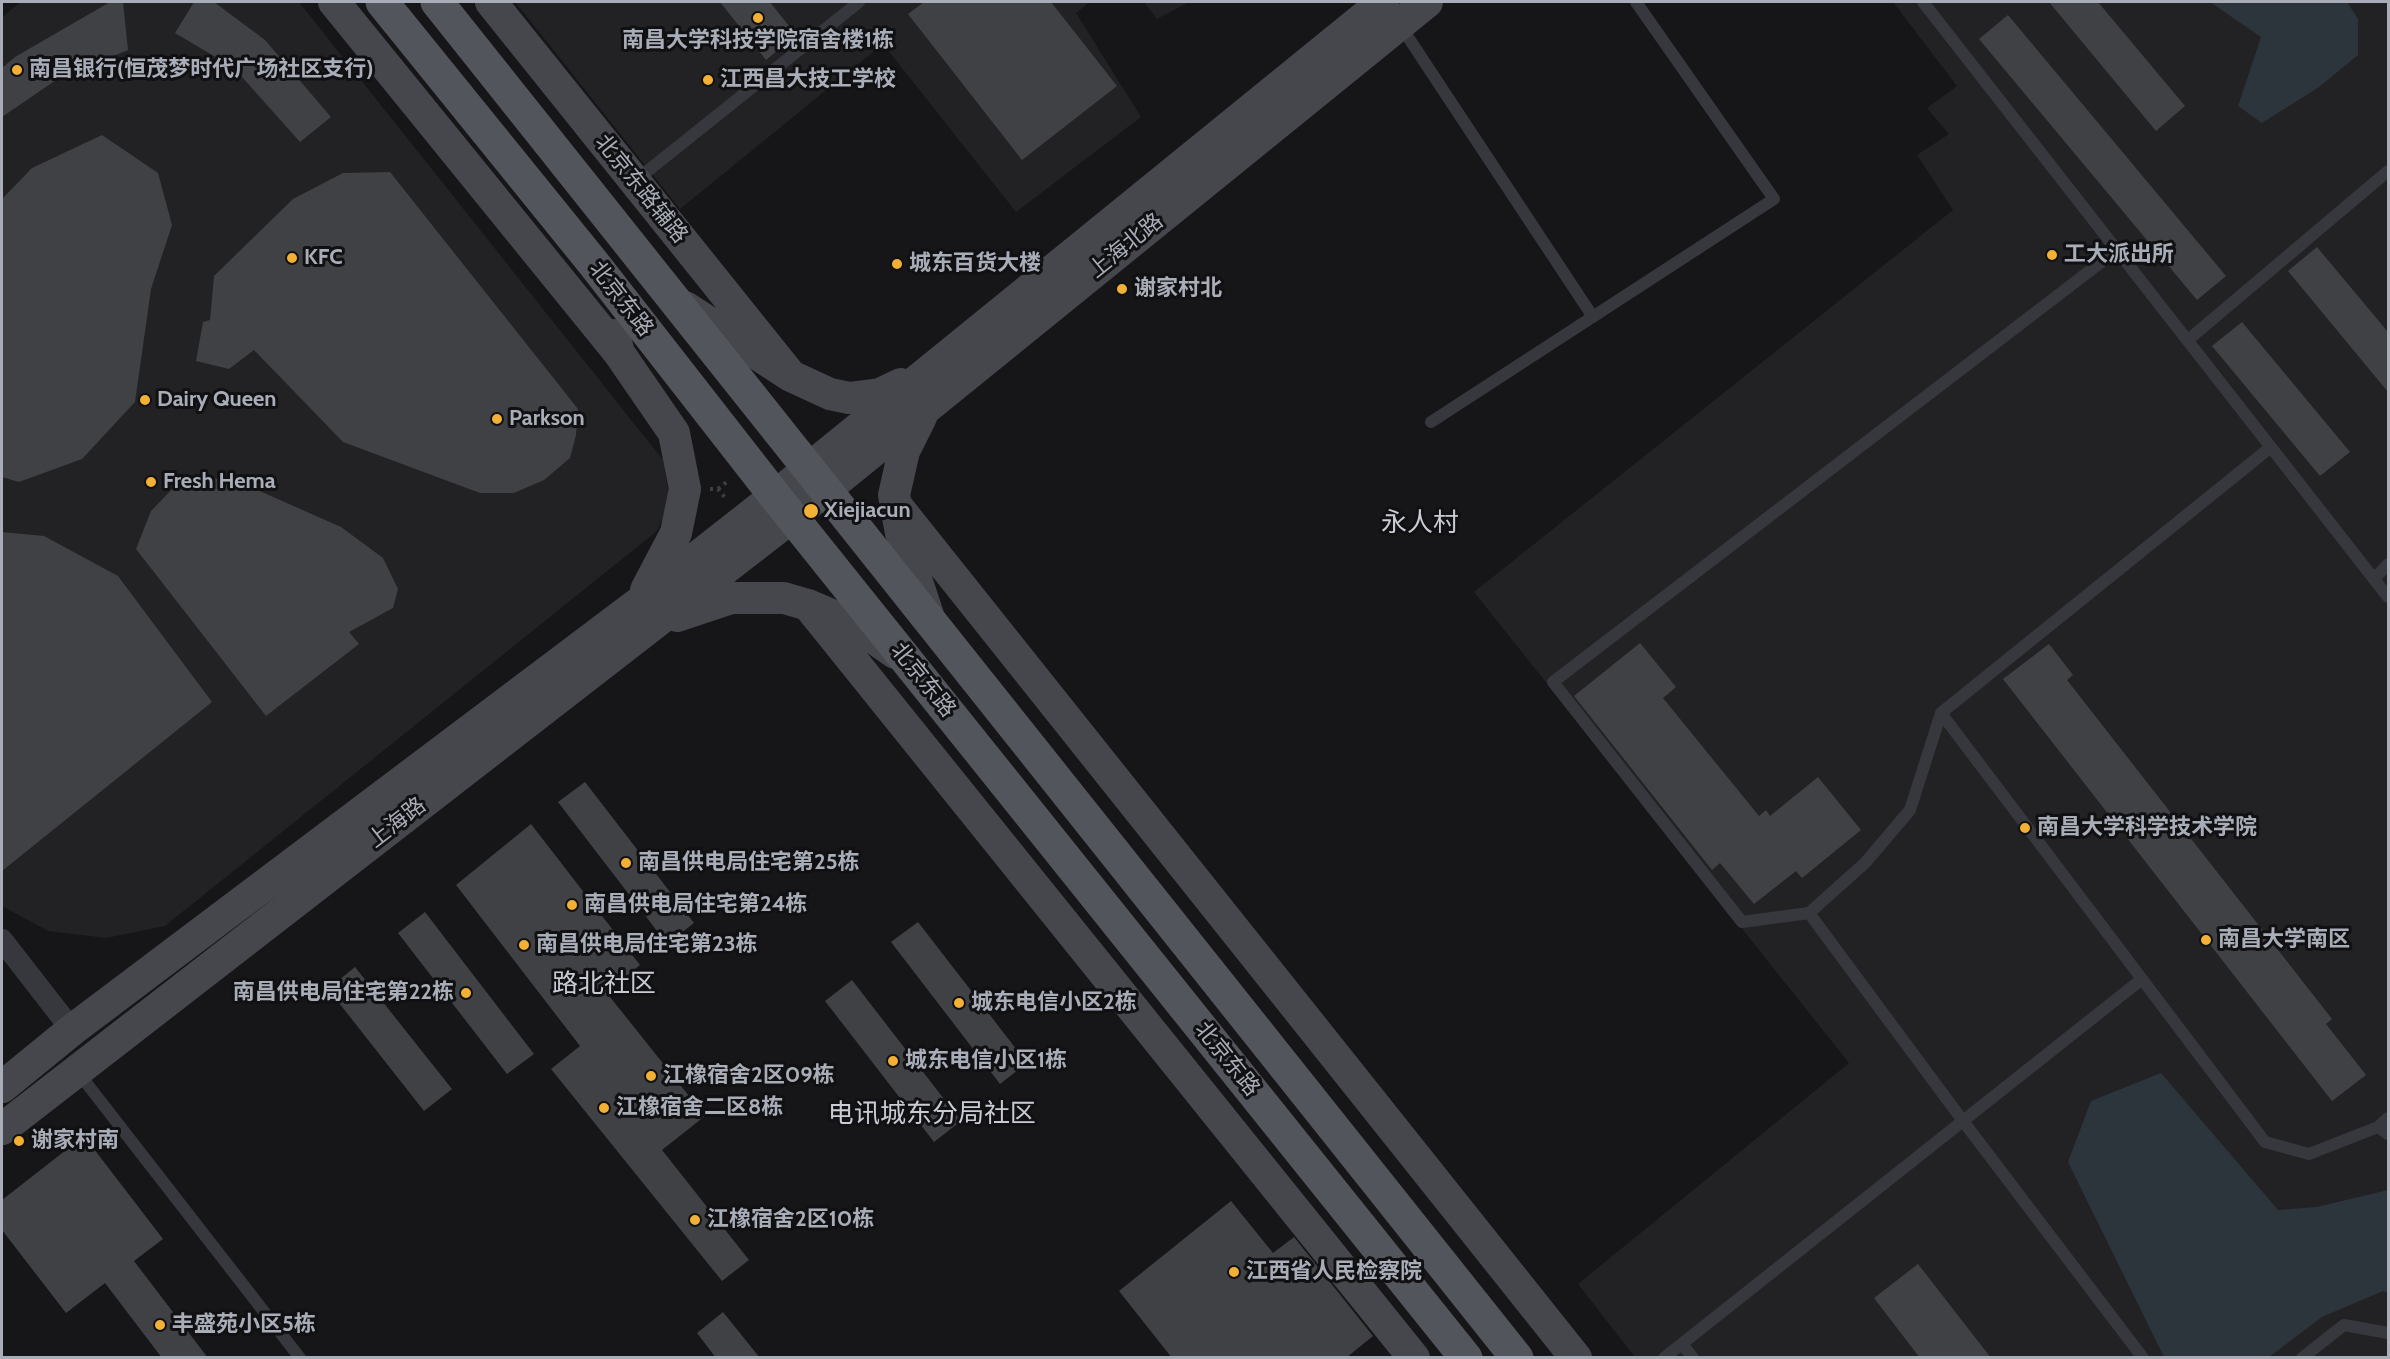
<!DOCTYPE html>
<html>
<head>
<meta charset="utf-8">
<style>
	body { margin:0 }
	#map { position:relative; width:2390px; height:1359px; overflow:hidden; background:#161618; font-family:Cabin,sans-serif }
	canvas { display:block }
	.frame { position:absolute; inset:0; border:3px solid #a8adb8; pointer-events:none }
</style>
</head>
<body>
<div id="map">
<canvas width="2390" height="1359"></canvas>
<div class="frame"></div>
</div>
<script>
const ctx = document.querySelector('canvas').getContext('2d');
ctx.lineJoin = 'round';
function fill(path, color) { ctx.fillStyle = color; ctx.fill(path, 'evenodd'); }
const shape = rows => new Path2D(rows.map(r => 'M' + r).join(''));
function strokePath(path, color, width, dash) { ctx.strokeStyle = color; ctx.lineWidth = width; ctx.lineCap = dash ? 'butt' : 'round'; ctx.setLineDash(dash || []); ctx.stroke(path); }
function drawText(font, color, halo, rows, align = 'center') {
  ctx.font = font + ' Cabin,"Noto Sans SC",sans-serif'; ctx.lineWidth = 6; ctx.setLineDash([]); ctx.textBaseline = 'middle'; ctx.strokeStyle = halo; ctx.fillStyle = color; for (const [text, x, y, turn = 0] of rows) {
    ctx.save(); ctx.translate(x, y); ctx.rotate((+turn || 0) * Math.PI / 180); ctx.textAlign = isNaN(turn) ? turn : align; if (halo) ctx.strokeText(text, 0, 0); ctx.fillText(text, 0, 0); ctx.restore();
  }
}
const built = shape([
	[21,2,299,2,663,460,670,503,657,531,165,926,106,938,48,931,2,906,2,17],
	[515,2,1090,2,1076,13,1141,117,1016,212,883,44,680,209],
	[1144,2,1189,2,1157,19],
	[1893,2,2388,2,2388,1357,1635,1357,1578,1284,1849,1063,1474,592,1953,210,1917,155,1949,134,1927,108,1957,86]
]);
const water = shape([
	[2210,2,2347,2,2358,19,2358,55,2319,87,2262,123,2238,106,2261,37],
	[2161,1073,2278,1210,2317,1207,2388,1190,2388,1293,2383,1291,2322,1317,2269,1357,2164,1357,2068,1162,2091,1101]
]);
const building = shape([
	[110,2,123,2,128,50,56,80,2,117,2,68,15,57],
	[194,2,214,2,265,40,331,117,300,142,234,68,175,33],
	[720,2,770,2,796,35,766,60],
	[924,2,1051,2,1117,86,1022,160,908,14],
	[2049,2,2098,2,2185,106,2156,131],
	[2008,15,2226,276,2197,300,1979,39],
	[102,135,158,173,172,225,151,289,135,402,82,459,19,482,2,477,2,199,32,168],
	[390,172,578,409,576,435,570,458,544,480,514,493,480,493,343,442,254,350,229,369,196,361,203,322,210,320,214,276,293,199,343,173],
	[2317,247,2388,332,2388,392,2288,271],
	[2242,322,2350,452,2320,476,2212,346],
	[228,477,341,527,383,558,398,589,393,608,349,632,359,644,266,716,136,549,151,511,177,484],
	[2,532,44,536,118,576,212,702,2,871],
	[1640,643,1676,687,1663,698,1759,816,1766,810,1770,816,1818,777,1861,830,1802,878,1796,871,1754,904,1720,863,1712,870,1574,696],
	[2049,644,2073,675,2067,680,2332,1019,2326,1024,2366,1075,2332,1101,2003,679],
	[585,782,694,923,667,944,558,802],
	[531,824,640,965,606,992,705,1116,662,1150,749,1260,722,1281,551,1069,580,1046,456,885],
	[425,912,534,1054,507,1074,398,933],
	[918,922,1027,1063,1000,1084,891,942],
	[355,967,452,1089,424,1111,328,989],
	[852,980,961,1121,934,1142,825,1001],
	[84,1136,163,1239,134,1261,208,1358,162,1358,105,1283,66,1313,2,1230,2,1200],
	[1231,1201,1273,1253,1294,1237,1373,1336,1346,1358,1172,1358,1119,1291],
	[1918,1264,1991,1358,1920,1358,1874,1298],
	[723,1312,760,1358,716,1358,697,1333]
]);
const path = shape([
	[710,489,718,489,727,500],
	[718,489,729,480]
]);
const service = shape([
	[1923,2,2388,597],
	[1400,25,1593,317],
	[635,181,859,2],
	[2188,340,2388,171],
	[1431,422,1774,199,1636,2],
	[2374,579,2388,564],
	[1941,713,1910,810,1865,863,1809,913,1963,1121,2143,1358],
	[1809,913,1742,922,1553,682,2117,250],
	[2142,979,2265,1142,2309,1154,2378,1127,2388,1118],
	[77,1071,300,1358],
	[2378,1127,2388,1134],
	[1682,1344,1693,1358],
	[1664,1358,2142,979,1941,713,2271,447],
	[2302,1358,2344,1325,2388,1333]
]);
const minor = shape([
	[2,940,72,1030]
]);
const secondary = shape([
	[334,2,619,353],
	[491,2,791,376],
	[685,307,791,376,830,394,849,398,880,394,901,384],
	[614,335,619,353,674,433,685,489,676,533,646,590],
	[921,417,904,451,894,495,901,533,928,615],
	[896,505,1576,1358],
	[808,605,1414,1358],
	[677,616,731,598,784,598,808,605,855,625,895,653],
	[2,1087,72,1030,640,602,775,496,1383,2],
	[2,1129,793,516,1427,2]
]);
const primary = shape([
	[382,2,594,264,775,496,1466,1358],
	[437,2,1517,1358]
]);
const markers = [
	[758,18,6,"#f2b134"],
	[17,70,6,"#f2b134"],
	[708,80,6,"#f2b134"],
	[2052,255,6,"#f2b134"],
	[292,258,6,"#f2b134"],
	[897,264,6,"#f2b134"],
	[1122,289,6,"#f2b134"],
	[145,400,6,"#f2b134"],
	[497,419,6,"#f2b134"],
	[151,482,6,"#f2b134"],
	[811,511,8,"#f2b134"],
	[2025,828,6,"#f2b134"],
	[626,863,6,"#f2b134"],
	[572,905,6,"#f2b134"],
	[2206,940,6,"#f2b134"],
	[524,945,6,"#f2b134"],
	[466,993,6,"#f2b134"],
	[959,1003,6,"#f2b134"],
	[893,1061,6,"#f2b134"],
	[651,1076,6,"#f2b134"],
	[604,1108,6,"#f2b134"],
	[19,1141,6,"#f2b134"],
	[695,1220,6,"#f2b134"],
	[1234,1272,6,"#f2b134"],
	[160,1325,6,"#f2b134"]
];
const poiNames = [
	["南昌大学科技学院宿舍楼1栋",758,41,"center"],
	["南昌银行(恒茂梦时代广场社区支行)",29,70],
	["江西昌大技工学校",720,80],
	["工大派出所",2064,255],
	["KFC",304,258],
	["城东百货大楼",909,264],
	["谢家村北",1134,289],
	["Dairy Queen",157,400],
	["Parkson",509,419],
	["Fresh Hema",163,482],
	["Xiejiacun",824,511],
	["南昌大学科学技术学院",2037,828],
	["南昌供电局住宅第25栋",638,863],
	["南昌供电局住宅第24栋",584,905],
	["南昌大学南区",2218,940],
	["南昌供电局住宅第23栋",536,945],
	["南昌供电局住宅第22栋",454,993,"right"],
	["城东电信小区2栋",971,1003],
	["城东电信小区1栋",905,1061],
	["江橡宿舍2区09栋",663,1076],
	["江橡宿舍二区8栋",616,1108],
	["谢家村南",31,1141],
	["江橡宿舍2区10栋",707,1220],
	["江西省人民检察院",1246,1272],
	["丰盛苑小区5栋",172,1325]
];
const streetNames = [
	["北京东路辅路",641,189,51],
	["上海北路",1126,246,-39],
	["北京东路",621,299,52],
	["北京东路",923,680,51],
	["上海路",397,823,-38],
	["北京东路",1227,1059,51]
];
const quarterNames = [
	["永人村",1420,523],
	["路北社区",604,984],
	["电讯城东分局社区",932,1114]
];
fill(built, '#222225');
fill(water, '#2c353c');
fill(building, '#404145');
strokePath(path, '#3d3f44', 4, [3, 4.5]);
strokePath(service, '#37383d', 12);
strokePath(minor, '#37383d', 22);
strokePath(secondary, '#45474d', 32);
strokePath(primary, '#53555c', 33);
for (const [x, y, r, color] of markers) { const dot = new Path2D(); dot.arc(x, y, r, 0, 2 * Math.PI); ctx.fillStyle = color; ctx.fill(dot); strokePath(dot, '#111113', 2); }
drawText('bold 22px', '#a8adb8', '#111113', poiNames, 'left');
drawText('22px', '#a8adb8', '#111113', streetNames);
drawText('26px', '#c9ccd4', '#111113', quarterNames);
</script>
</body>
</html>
